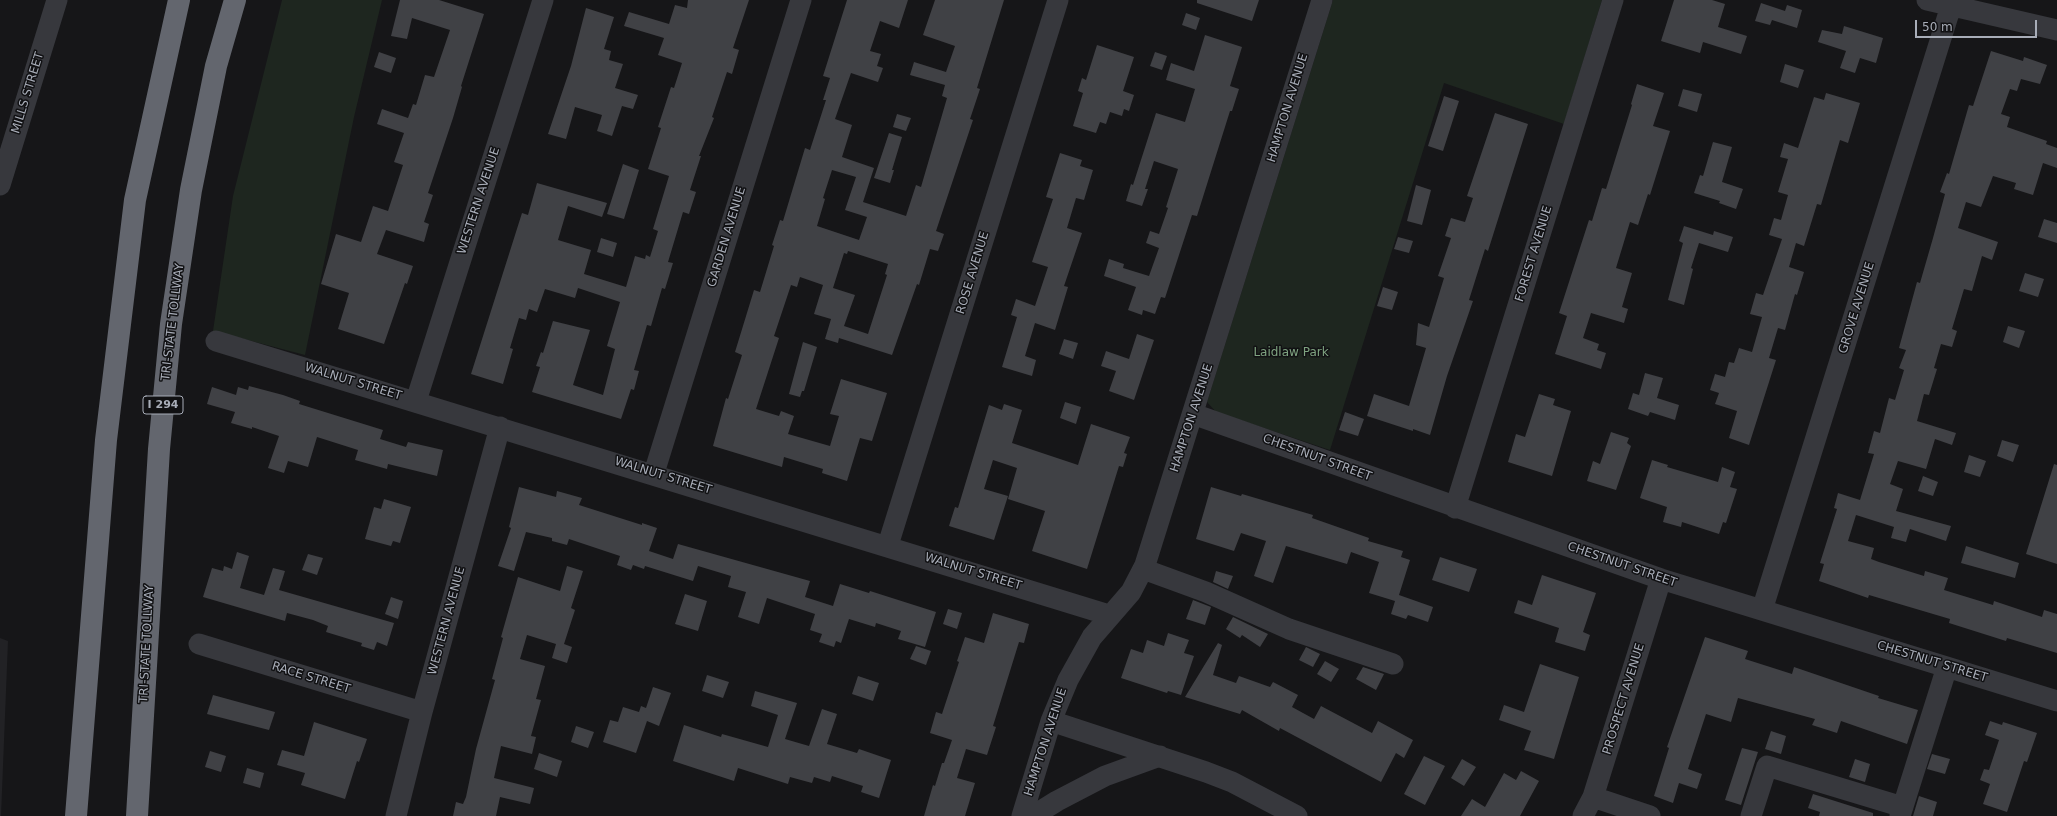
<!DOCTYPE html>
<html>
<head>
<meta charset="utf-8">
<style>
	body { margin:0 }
	#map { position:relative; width:2057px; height:816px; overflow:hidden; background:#161618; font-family:"DejaVu Sans",sans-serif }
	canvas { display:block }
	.scale { position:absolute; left:1915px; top:20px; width:122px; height:18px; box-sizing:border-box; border:2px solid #a8adb8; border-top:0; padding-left:5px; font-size:12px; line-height:14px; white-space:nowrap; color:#a8adb8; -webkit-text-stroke:3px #111113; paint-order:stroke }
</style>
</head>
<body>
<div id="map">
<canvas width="2057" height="816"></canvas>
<div class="scale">50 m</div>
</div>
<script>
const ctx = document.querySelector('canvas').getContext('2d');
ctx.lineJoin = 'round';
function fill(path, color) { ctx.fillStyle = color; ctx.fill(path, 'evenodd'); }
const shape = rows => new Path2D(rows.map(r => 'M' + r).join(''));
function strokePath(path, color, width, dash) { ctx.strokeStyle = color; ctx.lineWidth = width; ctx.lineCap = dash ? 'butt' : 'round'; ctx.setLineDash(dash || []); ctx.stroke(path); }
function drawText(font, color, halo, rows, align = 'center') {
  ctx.font = font + ' "DejaVu Sans",sans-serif'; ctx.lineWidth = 3; ctx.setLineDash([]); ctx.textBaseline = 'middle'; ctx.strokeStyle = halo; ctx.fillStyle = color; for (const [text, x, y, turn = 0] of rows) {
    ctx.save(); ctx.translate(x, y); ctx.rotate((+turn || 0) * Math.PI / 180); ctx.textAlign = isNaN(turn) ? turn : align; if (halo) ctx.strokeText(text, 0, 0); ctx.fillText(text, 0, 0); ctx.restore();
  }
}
const built = shape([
	[0,638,8,641,1,816,0,816]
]);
const green = shape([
	[282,0,382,0,354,117,305,355,213,331,233,196],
	[1333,0,1602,0,1564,124,1444,83,1330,450,1216,412,1207,402]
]);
const building = shape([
	[400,0,439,0,484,14,461,86,462,87,453,118,428,193,433,195,424,222,429,224,424,242,386,230,377,254,413,266,407,284,405,283,384,344,338,329,349,293,321,284,336,234,361,242,373,206,388,211,403,165,394,162,404,133,377,124,382,109,408,118,413,104,416,105,425,75,434,77,450,30,412,18,407,39,391,36],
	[688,0,749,0,733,48,739,50,732,74,727,72,712,117,714,118,699,156,701,156,690,190,696,192,689,214,683,212,668,262,673,263,665,289,662,288,651,326,647,325,634,370,639,371,634,390,631,389,621,419,532,392,540,367,536,366,541,352,543,353,553,321,590,330,573,385,603,395,615,349,607,346,620,302,578,288,575,298,545,289,537,312,529,309,526,320,519,318,510,348,513,349,503,384,471,374,522,213,528,215,537,183,607,203,602,217,568,206,558,240,591,250,584,274,626,287,635,256,645,259,646,255,650,257,658,231,653,229,669,176,648,169,661,128,658,127,671,87,674,88,682,63,658,55,664,38,624,26,629,12,669,24,675,5,687,8],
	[847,0,908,0,899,28,880,21,870,51,881,54,877,66,883,68,878,82,851,73,835,119,852,125,842,157,874,168,863,202,906,216,916,185,921,187,947,98,942,96,945,85,910,75,914,62,946,72,955,46,923,35,935,0,1004,0,977,88,980,89,970,119,973,120,936,231,944,234,938,251,930,249,919,285,917,284,892,355,839,338,838,343,825,339,831,319,814,314,823,285,800,277,797,287,791,285,774,336,779,338,756,409,779,416,781,411,794,416,788,434,830,446,839,416,830,414,841,379,887,393,872,441,860,438,847,481,822,473,823,469,784,457,782,467,713,446,726,398,728,399,742,355,735,352,754,290,760,292,774,246,772,245,780,220,783,221,805,148,810,150,826,100,823,100,830,78,823,76],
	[832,170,856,177,845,210,867,217,859,240,817,226,825,199,823,198],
	[848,251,888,264,885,274,887,275,868,334,844,326,855,295,833,288,844,253,847,254],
	[1197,0,1259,0,1252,21,1197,3],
	[1674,0,1712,0,1725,4,1718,27,1747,36,1741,54,1703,42,1700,53,1661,41],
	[1761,3,1785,11,1787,5,1802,10,1797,28,1772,20,1770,25,1755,21],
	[586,8,614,17,604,49,611,51,609,60,623,64,615,88,638,95,633,109,622,106,612,136,597,131,602,115,575,107,566,139,548,134,571,66],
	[1186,13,1200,18,1196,30,1182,25],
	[1844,26,1883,38,1876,63,1860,58,1855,73,1840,68,1846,51,1818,42,1822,30,1842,34],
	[1205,35,1242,47,1230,86,1239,89,1232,111,1230,111,1197,216,1192,215,1165,298,1161,297,1155,314,1143,310,1142,315,1128,310,1136,287,1104,276,1109,259,1124,264,1123,268,1149,276,1159,248,1146,243,1150,231,1159,234,1168,208,1166,207,1178,169,1154,161,1145,189,1148,189,1142,206,1126,201,1131,184,1133,185,1156,113,1185,122,1195,89,1166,80,1171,63,1194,71],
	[1097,45,1134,57,1123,91,1134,95,1129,111,1124,109,1122,116,1110,112,1106,124,1100,122,1096,133,1073,126,1083,93,1078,91,1082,78,1086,80],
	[1991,51,2023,61,2024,57,2047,65,2040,84,2021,79,2017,91,2010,89,2001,114,2010,117,2007,127,2047,141,2046,144,2057,148,2057,168,2043,163,2033,195,2014,189,2016,183,1993,176,1981,207,1966,202,1958,228,1998,242,1992,260,1982,256,1972,291,1964,289,1952,329,1957,331,1952,347,1941,344,1934,368,1937,369,1929,395,1924,394,1917,421,1956,433,1952,445,1935,439,1926,469,1898,461,1890,484,1903,489,1896,511,1951,526,1946,541,1910,529,1906,542,1891,538,1894,527,1856,515,1848,541,1874,548,1871,559,1879,562,1924,576,1925,571,1948,578,1944,590,1993,605,1994,601,2042,617,2044,610,2057,614,2057,653,2007,638,2006,641,1949,623,1950,619,1869,595,1868,598,1819,581,1824,564,1820,563,1837,509,1834,508,1838,493,1860,500,1874,454,1868,453,1874,431,1880,433,1889,398,1895,400,1904,370,1899,368,1906,350,1899,348,1917,282,1920,283,1933,238,1945,194,1940,192,1947,173,1949,174,1969,105,1973,106],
	[379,52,396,58,391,73,374,67],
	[1155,52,1167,56,1162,70,1150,66],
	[1785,64,1804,70,1798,88,1780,82],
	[1637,84,1664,93,1653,126,1670,131,1650,195,1648,194,1638,225,1630,222,1616,268,1632,273,1622,307,1628,309,1624,323,1591,313,1583,338,1599,344,1597,350,1606,353,1601,369,1555,354,1567,316,1559,313,1589,220,1592,221,1602,188,1606,189,1632,105,1631,104],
	[1683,89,1702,94,1697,112,1678,106],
	[1826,93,1860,103,1848,143,1840,140,1821,205,1817,204,1804,246,1796,243,1789,267,1804,272,1797,295,1795,294,1785,330,1778,328,1769,358,1776,360,1749,445,1729,438,1737,411,1715,404,1719,393,1710,390,1715,374,1725,377,1729,362,1734,363,1739,348,1752,352,1762,317,1750,314,1756,293,1763,295,1782,239,1769,235,1774,218,1781,220,1788,195,1778,192,1788,159,1780,157,1784,143,1798,148,1814,97,1824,100],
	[1444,96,1459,101,1443,151,1428,146],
	[1495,113,1528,124,1488,251,1485,249,1469,300,1473,301,1447,376,1430,435,1413,429,1413,431,1367,416,1374,394,1409,406,1426,348,1416,345,1418,323,1429,327,1444,278,1438,276,1451,238,1445,236,1451,218,1465,222,1473,198,1467,196],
	[897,114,911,118,906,131,893,127],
	[889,133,902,137,892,170,894,170,890,183,874,178],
	[1713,142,1732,147,1722,182,1743,189,1736,209,1719,203,1720,201,1694,193,1700,175,1703,176],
	[1060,153,1082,160,1080,166,1093,170,1084,200,1076,198,1067,228,1082,233,1064,286,1068,287,1055,330,1035,323,1025,356,1036,360,1032,376,1002,367,1017,317,1011,315,1016,299,1035,306,1048,267,1032,262,1053,199,1046,197],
	[623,164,639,170,624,219,607,214],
	[1416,185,1431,190,1422,225,1407,221],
	[2044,219,2057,223,2057,243,2038,237],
	[1684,226,1713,235,1714,231,1733,237,1728,252,1699,243,1691,268,1693,269,1684,305,1668,300,1683,243,1679,241],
	[1398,237,1413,241,1409,253,1394,249],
	[601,238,617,243,613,257,597,252],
	[2025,273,2044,279,2038,297,2019,291],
	[1383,287,1398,292,1392,310,1377,306],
	[2008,326,2025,331,2019,348,2003,342],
	[1137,334,1154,340,1134,400,1109,391,1116,371,1101,366,1106,351,1129,359],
	[1064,339,1078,343,1073,359,1059,354],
	[803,342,817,347,804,391,802,391,800,397,789,394],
	[1645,373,1663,378,1657,398,1679,405,1675,420,1650,412,1648,416,1628,409,1633,393,1639,395],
	[249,386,283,395,300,401,299,404,383,430,380,439,406,447,408,442,443,450,437,476,388,464,387,469,355,460,358,450,317,437,308,467,288,461,284,473,268,468,279,436,252,427,252,429,231,423,235,412,207,404,212,387,236,395,238,387,248,390],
	[1539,394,1555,399,1553,405,1571,411,1552,476,1508,462,1516,434,1525,437],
	[1065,402,1081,407,1076,424,1060,418],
	[1004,404,1022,410,1012,443,1078,465,1091,424,1130,437,1124,453,1127,454,1123,467,1119,466,1087,569,1032,551,1045,511,1008,499,1017,468,993,460,984,489,1008,496,994,540,949,526,955,507,958,508,989,405,1002,410],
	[1345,412,1364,419,1358,436,1339,430],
	[1611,432,1629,438,1627,443,1631,446,1616,490,1587,481,1593,461,1600,464],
	[2002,440,2019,445,2013,462,1997,456],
	[1969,455,1986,461,1980,477,1964,472],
	[1652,460,1668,465,1667,467,1718,482,1722,467,1735,472,1730,487,1737,489,1726,523,1723,522,1719,534,1682,522,1681,527,1663,522,1667,507,1640,498],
	[2054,464,2057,465,2057,564,2026,554],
	[1923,476,1938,482,1933,496,1918,491],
	[519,487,556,497,557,491,582,498,579,505,642,525,642,523,657,528,649,551,673,559,678,544,810,581,805,597,833,606,840,584,869,593,870,591,936,612,925,647,898,639,901,631,876,623,875,627,849,619,841,643,836,641,834,647,819,642,822,634,810,630,815,614,767,598,759,624,738,617,746,592,728,587,731,576,698,566,693,581,645,566,644,569,633,565,631,570,617,565,620,556,569,539,567,545,552,541,552,538,526,532,514,571,498,566,511,528,509,527],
	[1211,487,1241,496,1242,494,1313,515,1312,518,1369,538,1368,541,1403,551,1401,557,1410,560,1399,595,1433,607,1428,622,1408,615,1406,619,1391,614,1395,601,1369,593,1379,562,1351,552,1347,564,1286,546,1273,583,1254,576,1266,541,1241,533,1234,551,1196,539],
	[384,499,411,507,400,543,393,541,391,546,365,539,374,507,381,509],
	[1966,546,2019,563,2015,578,1961,563],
	[237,552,249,556,240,588,264,595,273,568,285,571,279,590,394,623,387,646,377,642,374,650,361,646,362,643,326,632,328,626,313,620,287,613,285,621,203,597,212,568,223,571,224,566,232,569],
	[308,554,323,558,317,575,302,570],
	[1440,557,1477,569,1469,592,1432,580],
	[567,566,583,571,571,608,575,610,564,644,572,647,567,663,552,658,556,644,527,635,520,659,545,666,536,699,541,700,531,736,536,737,532,754,501,746,494,778,534,788,530,804,500,797,496,816,453,816,456,802,463,804,466,797,476,749,495,680,492,679,503,638,501,637,518,577,560,591],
	[1216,571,1233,576,1228,589,1213,582],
	[1542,575,1596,593,1583,632,1590,635,1585,651,1555,642,1559,628,1514,613,1518,600,1532,605],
	[685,594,707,601,698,631,675,624],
	[391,597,403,601,398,619,385,614],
	[1193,600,1211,607,1205,625,1186,619],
	[948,609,962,613,957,629,943,624],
	[993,613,1029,624,1024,643,1019,642,993,726,996,727,987,755,966,749,957,778,975,783,965,816,924,816,933,785,935,786,942,763,944,763,952,740,930,733,936,712,942,714,959,662,957,661,965,637,984,643],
	[1233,617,1268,634,1260,647,1242,635,1240,638,1226,629],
	[1168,633,1189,640,1184,653,1194,656,1181,695,1168,691,1167,693,1121,678,1131,649,1143,653,1147,640,1164,646],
	[1705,637,1748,651,1745,659,1792,674,1794,667,1879,696,1878,698,1918,710,1907,744,1841,721,1837,733,1812,725,1815,719,1738,698,1731,722,1706,714,1688,769,1702,774,1697,789,1679,783,1673,803,1654,796,1669,748,1667,747],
	[1218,643,1222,645,1213,675,1236,683,1239,676,1270,687,1273,682,1298,695,1292,707,1314,719,1321,706,1372,733,1378,721,1413,740,1404,758,1396,753,1381,782,1280,728,1279,731,1242,710,1240,714,1185,697],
	[916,646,931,651,926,665,910,659],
	[1306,647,1320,654,1313,667,1299,660],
	[1325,661,1339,669,1331,682,1317,674],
	[1540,664,1579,677,1554,759,1524,750,1531,731,1499,720,1504,705,1524,712],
	[1363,667,1384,674,1376,690,1356,679],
	[707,675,729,682,723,698,702,691],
	[858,676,879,683,873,701,852,694],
	[653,687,671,693,659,726,647,721,636,753,603,742,610,720,618,722,623,707,639,712,641,706,646,708],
	[755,691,797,703,785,739,809,746,822,709,837,714,827,744,857,753,859,749,891,760,879,798,861,792,863,786,832,776,830,782,814,777,812,783,790,777,788,784,738,768,734,781,673,761,684,725,721,737,722,734,768,747,778,715,751,706],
	[213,695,275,712,269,730,207,714],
	[1990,721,2002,725,2003,722,2037,733,2027,762,2024,761,2007,812,1983,804,1990,784,1980,780,1984,769,1989,770,1999,740,1985,735],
	[314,722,367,739,359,762,357,761,345,799,301,785,305,773,277,765,282,750,304,756],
	[576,726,594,732,588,748,571,742],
	[1771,731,1786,736,1781,754,1765,749],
	[1742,748,1758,752,1741,805,1725,800],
	[210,751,226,756,221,772,205,767],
	[539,753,562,761,557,777,534,769],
	[1932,754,1950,759,1945,774,1927,769],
	[1424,756,1445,766,1425,805,1404,794],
	[1462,759,1476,767,1464,786,1451,778],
	[1855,759,1870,764,1865,782,1849,777],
	[247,768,264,773,260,788,243,783],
	[1521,771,1539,781,1520,816,1461,816,1472,799,1485,807,1504,773,1516,780],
	[1813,794,1873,813,1873,816,1819,816,1820,812,1808,808],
	[1919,796,1937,802,1933,816,1913,816]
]);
const minor = shape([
	[1927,0,2057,30],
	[0,185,57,0],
	[216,341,1109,615],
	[416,401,543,0],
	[1193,414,1661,579,2057,701],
	[654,473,801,0],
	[1455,508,1613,0],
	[888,545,1058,0],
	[1143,569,1206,592,1289,629,1393,664],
	[1762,610,1951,6],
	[199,644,422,712],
	[1051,721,1206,772,1232,782,1297,816],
	[1593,797,1650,816],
	[396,816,422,712,500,427],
	[1022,816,1051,721,1068,680,1092,637,1131,592,1145,565,1322,0],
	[1033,816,1057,801,1105,776,1160,756],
	[1583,816,1593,797,1661,579],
	[1751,816,1767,766,1903,807],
	[1900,816,1947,667]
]);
const highway = shape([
	[76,816,106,440,135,200,179,0],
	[137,816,159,449,171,324,191,190,216,66,235,0]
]);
const shields = [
	[163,405,40]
];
const shieldNames = [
	["I 294",163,405]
];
const streetNames = [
	["MILLS STREET",28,93,-73],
	["HAMPTON AVENUE",1288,108,-73],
	["WESTERN AVENUE",479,201,-72],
	["GARDEN AVENUE",727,237,-73],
	["FOREST AVENUE",1534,254,-73],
	["ROSE AVENUE",973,273,-73],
	["GROVE AVENUE",1857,308,-73],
	["TRI-STATE TOLLWAY",173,322,-83],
	["WALNUT STREET",353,382,17],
	["HAMPTON AVENUE",1192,418,-72],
	["CHESTNUT STREET",1317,458,20],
	["WALNUT STREET",663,476,17],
	["CHESTNUT STREET",1622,565,19],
	["WALNUT STREET",973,572,17],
	["WESTERN AVENUE",447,621,-75],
	["TRI-STATE TOLLWAY",147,644,-87],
	["CHESTNUT STREET",1932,662,17],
	["RACE STREET",311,678,17],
	["PROSPECT AVENUE",1624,699,-73],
	["HAMPTON AVENUE",1046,742,-72]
];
const parkNames = [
	["Laidlaw Park",1291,353]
];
fill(built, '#222225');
fill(green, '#1e261f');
fill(building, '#404145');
strokePath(minor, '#37383d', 21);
strokePath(highway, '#63666e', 22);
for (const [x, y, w] of shields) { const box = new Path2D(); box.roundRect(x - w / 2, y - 9, w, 18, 3); ctx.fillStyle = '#111113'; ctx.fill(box); strokePath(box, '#a8adb8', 1); }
drawText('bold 11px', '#a8adb8', null, shieldNames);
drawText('12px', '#a8adb8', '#111113', streetNames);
drawText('12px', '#7fa381', '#111113', parkNames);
</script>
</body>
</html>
